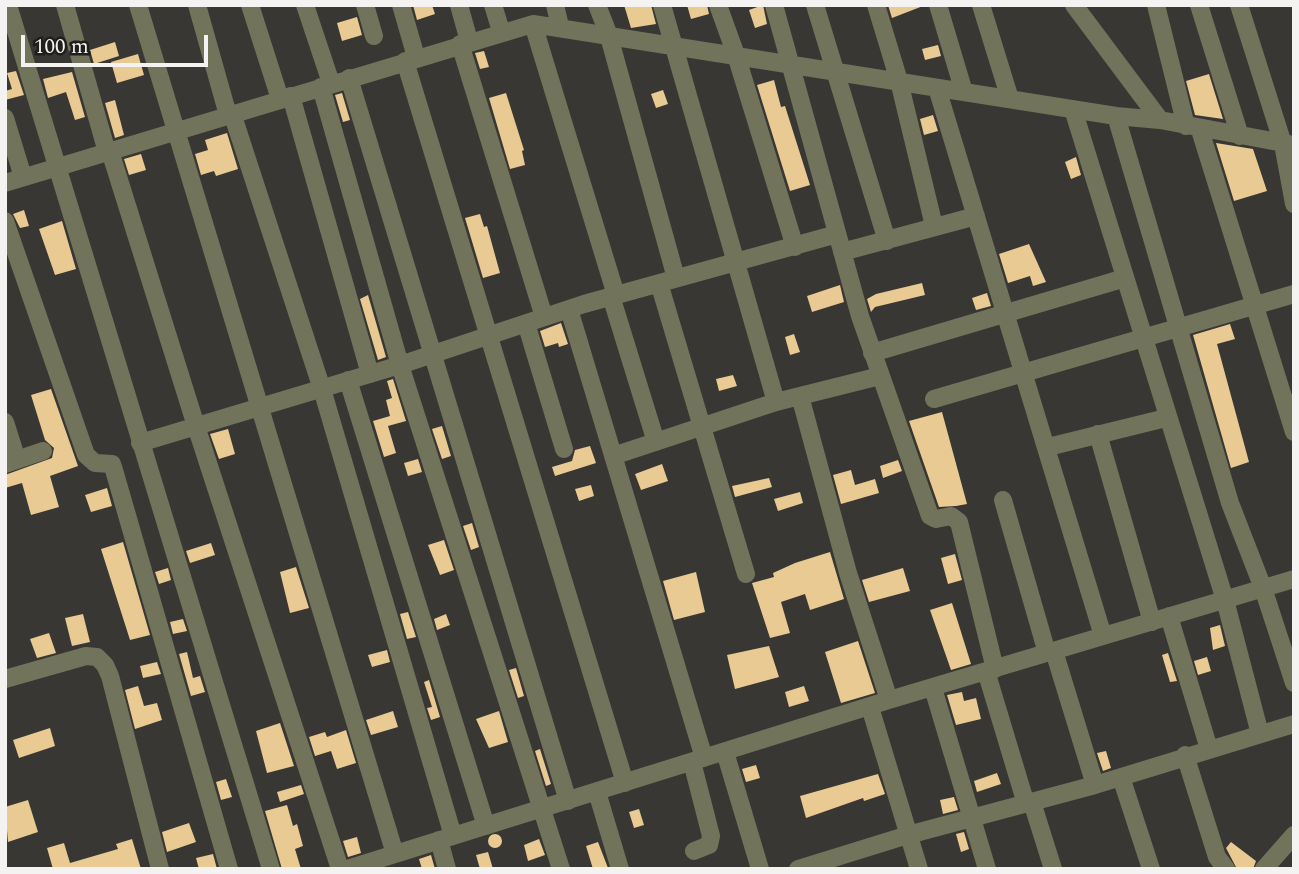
<!DOCTYPE html>
<html>
<head>
<meta charset="utf-8">
<style>
	body { margin:0 }
	#map { position:relative; width:1299px; height:874px; overflow:hidden; background:#393734; font-family:Spectral,serif }
	canvas { display:block }
	.frame { position:absolute; inset:0; border:7px solid #f4f3f1; pointer-events:none }
	.scale { position:absolute; left:21px; top:35px; width:187px; height:32px; box-sizing:border-box; border:4px solid #f4f3f1; border-top:0; padding-left:9px; font-size:21px; line-height:24px; white-space:nowrap; color:#f4f3f1; -webkit-text-stroke:5px #1f1f1d; paint-order:stroke }
</style>
</head>
<body>
<div id="map">
<canvas width="1299" height="874"></canvas>
<div class="frame"></div>
<div class="scale">100 m</div>
</div>
<script>
const ctx = document.querySelector('canvas').getContext('2d');
ctx.lineJoin = 'round';
function fill(path, color) { ctx.fillStyle = color; ctx.fill(path, 'evenodd'); }
const shape = rows => new Path2D(rows.map(r => 'M' + r).join(''));
function strokePath(path, color, width, dash) { ctx.strokeStyle = color; ctx.lineWidth = width; ctx.lineCap = dash ? 'butt' : 'round'; ctx.setLineDash(dash || []); ctx.stroke(path); }
const building = shape([
	[413,5,432,5,435,14,417,20],
	[624,5,651,5,656,24,631,28],
	[687,5,707,5,709,14,691,19],
	[763,5,767,24,755,28,749,10],
	[888,5,923,5,923,6,892,18],
	[357,17,362,35,342,41,337,23],
	[115,42,119,56,94,64,90,50],
	[938,45,941,56,925,60,922,49],
	[484,51,489,67,480,69,475,53],
	[138,54,144,75,117,83,111,62],
	[16,71,24,95,5,100,5,91,12,89,7,73],
	[72,72,85,117,75,120,66,92,48,98,43,79],
	[1209,74,1223,119,1195,115,1186,81],
	[774,80,781,107,785,106,810,185,790,191,757,85],
	[663,90,668,104,656,108,651,94],
	[342,93,350,120,343,122,335,95],
	[506,93,524,150,522,151,525,165,510,169,489,98],
	[115,100,124,135,115,138,105,103],
	[933,115,938,131,924,135,920,119],
	[227,133,238,169,216,176,214,171,201,175,195,154,208,150,205,140],
	[1216,143,1253,149,1267,191,1234,201],
	[141,154,146,170,129,175,124,159],
	[1076,157,1081,175,1071,179,1065,162],
	[24,210,29,226,20,228,13,214],
	[480,214,484,227,487,226,500,273,483,278,465,218],
	[62,221,76,269,55,275,39,229],
	[1029,244,1046,282,1033,286,1030,276,1008,283,999,254],
	[922,283,925,295,875,307,871,312,867,299,876,294],
	[840,285,844,302,812,312,807,296],
	[987,293,991,306,976,310,972,298],
	[368,295,386,357,378,360,360,299],
	[561,323,568,344,559,347,558,343,545,347,540,331],
	[1230,324,1235,339,1217,344,1249,462,1231,468,1193,335],
	[794,334,800,352,790,355,785,337],
	[733,375,737,386,719,391,716,379],
	[393,379,406,421,388,426,396,453,384,457,373,421,390,416,386,400,392,398,387,381],
	[51,389,78,466,50,476,59,507,31,515,22,483,5,488,5,475,52,458,54,448,45,440,31,395],
	[942,412,967,504,956,506,939,507,909,421],
	[442,426,451,456,442,459,432,429],
	[228,429,235,454,219,459,210,434],
	[590,446,596,463,555,476,552,467,572,461,575,450],
	[418,459,422,472,408,476,404,463],
	[898,460,902,471,883,478,880,466],
	[662,464,668,481,641,490,635,474],
	[851,470,855,485,875,479,879,493,841,504,833,475],
	[769,478,772,487,735,497,732,486],
	[591,485,594,496,579,501,575,489],
	[107,488,112,506,91,512,85,495],
	[800,492,803,503,778,511,774,499],
	[472,523,479,547,471,550,463,526],
	[444,540,454,570,440,575,428,545],
	[123,542,150,635,130,640,101,549],
	[211,543,215,555,190,563,186,551],
	[830,552,844,599,810,610,805,594,781,602,790,633,770,638,752,583,774,577,773,573,795,563],
	[955,554,962,580,948,584,941,558],
	[296,567,309,608,290,613,280,572],
	[168,568,171,580,159,584,155,572],
	[903,568,910,591,869,602,862,580],
	[696,572,705,612,674,620,663,581],
	[952,603,971,664,951,670,930,610],
	[408,612,416,637,407,639,400,614],
	[83,614,90,642,72,646,65,618],
	[446,614,450,625,437,630,434,619],
	[183,619,187,631,173,634,170,622],
	[1220,625,1225,646,1213,650,1210,628],
	[49,633,56,653,37,658,30,639],
	[858,641,875,693,841,703,825,652],
	[769,646,779,677,735,689,727,655],
	[387,650,390,662,372,667,368,655],
	[187,652,193,678,200,676,205,692,191,696,179,654],
	[1168,653,1177,681,1170,682,1162,655],
	[1207,657,1211,671,1198,675,1194,661],
	[157,662,161,674,143,678,140,666],
	[516,668,524,696,518,698,509,670],
	[429,680,440,717,431,720,427,708,432,707,424,682],
	[138,686,144,706,157,703,162,720,135,729,125,690],
	[804,686,809,701,789,707,785,692],
	[962,692,964,701,976,698,981,719,956,725,947,695],
	[393,711,398,727,371,735,366,720],
	[499,711,508,742,489,748,476,719],
	[280,723,294,766,267,773,256,731],
	[50,728,55,746,19,758,13,740],
	[346,730,356,763,337,769,331,751,315,756,309,737,325,732,327,737],
	[540,749,551,784,546,786,535,751],
	[1106,751,1111,768,1103,771,1097,753],
	[756,765,760,778,746,782,742,769],
	[997,773,1001,784,977,792,974,781],
	[878,774,885,794,864,801,863,798,806,818,800,796],
	[226,779,232,797,221,800,216,782],
	[301,785,304,794,280,802,277,792],
	[954,797,958,810,943,814,940,800],
	[28,800,38,832,8,842,5,807],
	[287,805,293,826,297,824,303,846,295,849,301,869,282,869,265,811],
	[639,809,644,825,634,828,629,812],
	[189,823,196,842,167,852,162,832],
	[964,832,969,849,961,852,956,834],
	'488 841a7 7 0 1 1 14 0a7 7 0 1 1-14 0Z',
	[357,837,361,853,348,857,343,841],
	[132,839,141,869,53,869,47,848,64,843,70,863,118,849,116,844],
	[539,839,545,855,528,861,524,845],
	[598,842,608,868,608,869,593,869,586,846],
	[1231,842,1256,861,1253,869,1237,869,1226,848],
	[488,852,493,869,480,869,476,855],
	[213,854,217,869,199,869,196,858],
	[431,855,435,869,422,869,419,859]
]);
const minor = shape([
	[8,5,271,869],
	[65,5,107,152],
	[138,5,395,854],
	[197,5,228,115],
	[250,5,280,99],
	[305,5,331,83],
	[365,5,374,36],
	[401,5,416,57],
	[459,5,469,41],
	[493,5,501,31],
	[555,5,560,26],
	[597,5,608,33,676,278],
	[662,5,776,402],
	[718,5,736,55,795,247],
	[774,5,860,316,930,516,936,519,951,516,959,522,995,669],
	[815,5,887,241],
	[876,5,899,81,934,226],
	[938,5,964,92],
	[981,5,1010,99],
	[1074,5,1160,120],
	[1156,5,1186,126],
	[1199,5,1240,136],
	[1239,5,1283,144,1294,204],
	[533,24,616,295],
	[460,44,544,317],
	[405,61,625,783],
	[349,78,568,801],
	[321,87,400,365,561,869],
	[937,88,1103,636],
	[291,96,370,374],
	[1073,109,1225,600,1260,734],
	[232,113,322,389,453,836],
	[1116,116,1230,503,1263,588,1294,683],
	[5,118,23,177],
	[1200,130,1294,432],
	[110,151,196,426,340,869],
	[5,183,533,24,1116,116,1160,120,1294,145],
	[5,221,86,455,95,463,112,464,114,470,229,869],
	[842,252,976,216],
	[659,283,746,574],
	[611,296,656,442],
	[569,309,704,758],
	[526,323,564,449],
	[872,353,1125,278],
	[348,380,486,826],
	[800,396,848,573,889,700],
	[934,399,1294,294],
	[5,422,17,460],
	[1098,434,1152,622],
	[140,443,400,365,584,304,837,234],
	[1048,447,1166,418],
	[613,456,776,402,880,376],
	[5,464,43,451],
	[1003,500,1047,653],
	[1169,616,1209,749],
	[1054,651,1095,785],
	[986,671,1026,804],
	[5,679,86,656,97,657,105,665,110,676,160,869],
	[933,688,987,869],
	[870,707,919,869],
	[725,752,760,869],
	[1185,755,1217,857,1226,869],
	[692,762,711,836,709,845,694,851],
	[1121,777,1151,869],
	[597,792,620,869],
	[1032,802,1053,869],
	[439,840,447,869],
	[347,869,889,700,1294,579],
	[798,869,908,835,1095,785,1294,724],
	[1264,869,1294,835]
]);
fill(building, '#e8ca92');
strokePath(minor, '#71735b', 18);
</script>
</body>
</html>
